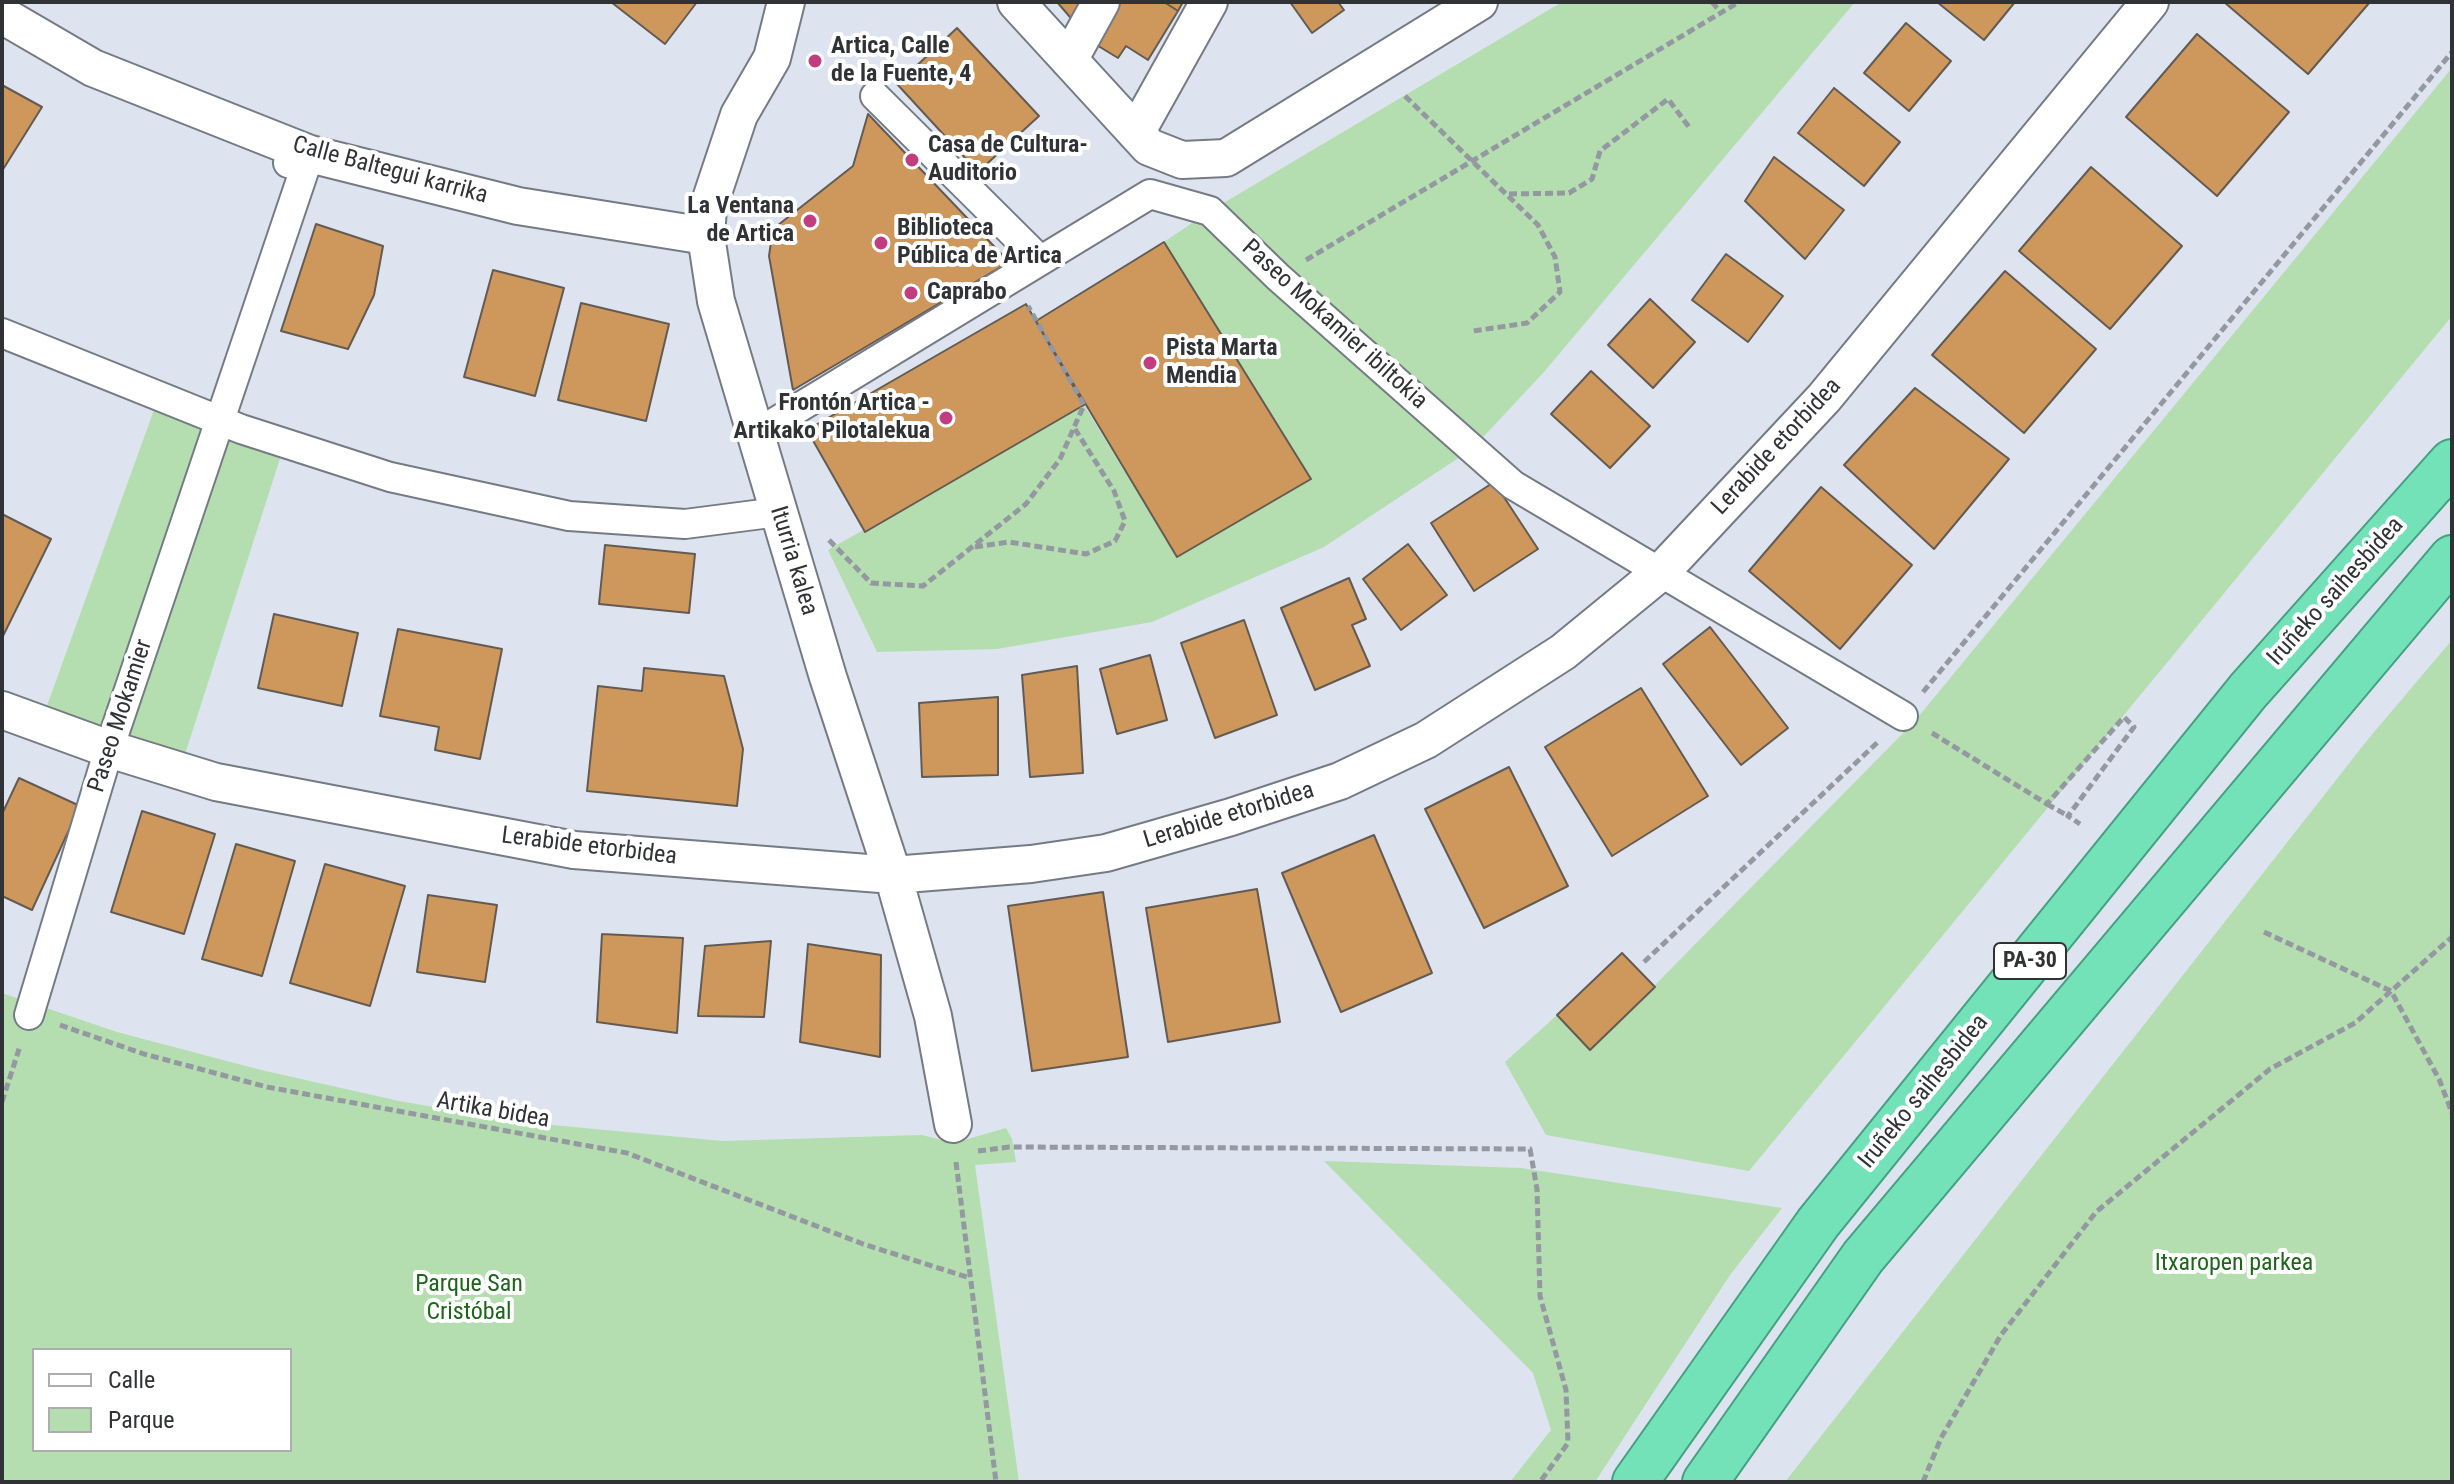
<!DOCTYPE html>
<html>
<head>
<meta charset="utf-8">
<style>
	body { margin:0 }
	#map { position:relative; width:2454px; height:1484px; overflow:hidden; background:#dde4ef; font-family:"Roboto Condensed",sans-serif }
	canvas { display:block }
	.frame { position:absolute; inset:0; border:4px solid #303236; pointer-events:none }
	.legend { position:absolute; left:32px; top:1348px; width:260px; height:104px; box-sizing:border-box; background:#fff; border:2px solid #acadaf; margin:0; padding:10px 14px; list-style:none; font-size:24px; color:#303236 }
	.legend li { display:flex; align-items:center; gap:16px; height:40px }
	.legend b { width:40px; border:2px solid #acadaf }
</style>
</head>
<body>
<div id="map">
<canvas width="2454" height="1484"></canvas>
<div class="frame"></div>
<ul class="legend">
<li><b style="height:10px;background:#fff"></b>Calle</li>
<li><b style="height:22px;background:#b4ddb0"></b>Parque</li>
</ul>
</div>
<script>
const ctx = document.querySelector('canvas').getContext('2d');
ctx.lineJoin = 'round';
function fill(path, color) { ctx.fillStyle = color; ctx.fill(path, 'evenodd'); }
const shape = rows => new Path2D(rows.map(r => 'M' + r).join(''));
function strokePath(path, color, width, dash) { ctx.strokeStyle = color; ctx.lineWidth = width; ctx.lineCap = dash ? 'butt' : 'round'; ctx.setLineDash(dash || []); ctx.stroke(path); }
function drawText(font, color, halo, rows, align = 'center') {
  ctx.font = font + ' "Roboto Condensed",sans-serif'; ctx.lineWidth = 8; ctx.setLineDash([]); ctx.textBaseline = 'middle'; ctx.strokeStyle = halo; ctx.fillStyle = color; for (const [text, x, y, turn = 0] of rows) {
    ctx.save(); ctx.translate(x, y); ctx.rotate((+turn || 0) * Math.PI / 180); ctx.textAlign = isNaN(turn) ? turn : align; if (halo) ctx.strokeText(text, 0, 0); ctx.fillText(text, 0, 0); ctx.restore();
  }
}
const green = shape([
	[1562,2,1855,2,1544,372,1472,449,1324,547,1152,622,997,649,877,652,828,550,1084,405,1176,556,1311,478,1164,242,1210,211],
	[2452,68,2452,316,1749,1171,1546,1135,1505,1062,1557,1015,1591,1050,1914,722],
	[159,396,285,443,179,773,40,725],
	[2452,640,2452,1482,1785,1482,2369,738],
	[2,993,117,1032,261,1070,399,1101,520,1122,723,1141,922,1135,954,1143,1006,1128,1012,1139,1016,1162,975,1165,1019,1482,2,1482],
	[34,1350,290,1350,290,1450,34,1450],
	[1324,1161,1521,1168,1782,1208,1730,1275,1595,1482,1510,1482,1551,1430,1533,1373]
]);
const building = shape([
	[611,2,697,2,665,44,611,2],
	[1057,2,1091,2,1076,24,1057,2],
	[1121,2,1164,2,1178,11,1148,60,1126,46,1118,58,1095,44,1121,2],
	[1164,2,1183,2,1178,11,1164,2],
	[1290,2,1338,2,1344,10,1312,33,1290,2],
	[1937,2,2015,2,1984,40,1937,2],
	[2224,2,2370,2,2308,74,2224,2],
	[1906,23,1951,61,1909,111,1864,73,1906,23],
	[957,28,1039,116,978,172,897,84,957,28],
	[2197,34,2289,112,2217,196,2126,117,2197,34],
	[2,85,42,107,2,171,2,85],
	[1834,88,1900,142,1864,186,1798,133,1834,88],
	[868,114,1009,262,793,390,769,256,773,229,853,166,868,114],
	[1774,157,1844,210,1805,259,1745,201,1774,157],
	[2091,167,2182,246,2110,329,2019,251,2091,167],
	[316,224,383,246,374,295,348,349,281,331,316,224],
	[1164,242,1311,479,1177,557,1036,321,1164,242],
	[1726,254,1783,296,1748,342,1692,300,1726,254],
	[493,270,564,288,535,396,464,377,493,270],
	[2005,271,2096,349,2024,433,1932,355,2005,271],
	[1650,299,1695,342,1653,388,1608,345,1650,299],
	[581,303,669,324,646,421,558,400,581,303],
	[1026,304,1084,405,865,532,807,430,1026,304],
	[1591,371,1650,426,1610,468,1551,414,1591,371],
	[1915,388,2009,459,1934,549,1844,465,1915,388],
	[1494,482,1538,549,1474,591,1431,523,1494,482],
	[1821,487,1912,565,1840,649,1749,571,1821,487],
	[2,514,51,539,2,638,2,514],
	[1408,544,1447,595,1401,630,1363,579,1408,544],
	[605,545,695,554,689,613,599,604,605,545],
	[1349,578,1366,619,1352,625,1370,666,1315,690,1281,608,1349,578],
	[274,614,358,633,342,706,258,688,274,614],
	[1244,620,1277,715,1215,738,1181,643,1244,620],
	[1710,627,1788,728,1741,765,1663,664,1710,627],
	[398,629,502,649,480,759,435,750,439,727,380,716,398,629],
	[1150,655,1167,720,1117,734,1100,669,1150,655],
	[1077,666,1083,773,1030,777,1022,675,1077,666],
	[644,668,724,676,743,749,737,806,587,791,598,686,642,691,644,668],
	[1641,688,1708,796,1612,856,1545,747,1641,688],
	[998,697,998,775,922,777,919,703,998,697],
	[1509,767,1568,886,1484,928,1425,809,1509,767],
	[19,778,80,806,32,910,2,896,2,814,19,778],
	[142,811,215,834,184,934,111,912,142,811],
	[1374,835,1432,973,1341,1012,1282,873,1374,835],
	[236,844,295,861,262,976,202,959,236,844],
	[325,864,405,886,370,1006,290,983,325,864],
	[1257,889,1280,1022,1168,1042,1146,908,1257,889],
	[1103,892,1128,1057,1032,1071,1008,906,1103,892],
	[428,895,497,905,485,982,417,972,428,895],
	[602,934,683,938,677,1033,597,1022,602,934],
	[771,941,764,1017,698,1016,705,946,771,941],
	[808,944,881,955,880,1057,800,1042,808,944],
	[1622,953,1655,987,1590,1050,1557,1015,1622,953]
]);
const path = shape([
	[1712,2,1721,13],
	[1405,96,1538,225,1555,257,1560,292,1527,323,1473,331],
	[1509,194,1569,193,1592,179,1600,151,1668,99,1689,127],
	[1306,260,1739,2],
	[829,540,871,583,923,586,1026,504,1060,459,1084,405,1028,306],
	[975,547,1009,542,1086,554,1115,541,1125,521,1114,491,1075,429],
	[1923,692,2452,52],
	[1932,733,2047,804,2124,717,2134,727,2068,816,2080,824],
	[2047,804,2068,816],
	[2264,932,2391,991,2439,1079,2452,1113],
	[1644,962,1879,741],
	[60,1025,144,1054,267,1087,627,1153,863,1244,970,1278],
	[2,1102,20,1046],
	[978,1151,1009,1147,1530,1149,1537,1189,1540,1296,1566,1390,1568,1443,1540,1482],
	[956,1162,996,1482],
	[1923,1482,1941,1438,2001,1335,2096,1212,2270,1069,2355,1023,2452,937]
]);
const pedestrian = shape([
	[875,96,1040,260],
	[2,333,241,429,390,477,569,516,685,524,778,512],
	[754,435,1150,194,1210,211,1278,277,1513,485,1903,716],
	[29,1015,109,749,305,168,288,163,291,150]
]);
const minor = shape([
	[786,2,772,58,739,115,708,208,706,236,716,301,828,677,893,875,933,1016,953,1124],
	[1016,2,1149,147,1182,160,1226,158,1479,2],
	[2,15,93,68,310,154,518,206,706,236],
	[1069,60,1101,2],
	[1136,133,1209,2],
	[2,710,109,749,216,782,574,850,893,875,1031,864,1106,853,1231,817,1340,781,1426,740,1563,652,1662,571,1824,398,2150,2]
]);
const trunk = shape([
	[1635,1482,1818,1223,2248,691,2452,462],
	[1705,1482,1863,1257,2452,558]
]);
const markers = [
	[815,61,8,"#c23d80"],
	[912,160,8,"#c23d80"],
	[810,221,8,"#c23d80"],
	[881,243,8,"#c23d80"],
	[911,293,8,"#c23d80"],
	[1150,363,8,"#c23d80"],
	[946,418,8,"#c23d80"]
];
const shields = [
	[2030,961,72]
];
const shieldNames = [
	["PA-30",2030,961]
];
const poiNames = [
	["Artica, Calle",831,47],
	["de la Fuente, 4",831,75],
	["Casa de Cultura-",928,146],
	["Auditorio",928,174],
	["La Ventana",794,207,"right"],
	["de Artica",794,235,"right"],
	["Biblioteca",897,229],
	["Pública de Artica",897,257],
	["Caprabo",927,293],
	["Pista Marta",1166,349],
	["Mendia",1166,377],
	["Frontón Artica -",930,404,"right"],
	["Artikako Pilotalekua",930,432,"right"]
];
const streetNames = [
	["Calle Baltegui karrika",390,171,15],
	["Paseo Mokamier ibiltokia",1334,325,42],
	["Lerabide etorbidea",1777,447,-47],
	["Iturria kalea",793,561,73],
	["Iruñeko saihesbidea",2336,592,-48],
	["Paseo Mokamier",121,716,-72],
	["Lerabide etorbidea",1229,816,-17],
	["Lerabide etorbidea",589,847,7],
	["Iruñeko saihesbidea",1924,1092,-51],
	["Artika bidea",493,1111,10]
];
const parkNames = [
	["Itxaropen parkea",2234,1264],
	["Parque San",469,1285],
	["Cristóbal",469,1313]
];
fill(green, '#b4ddb0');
fill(building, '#ce985d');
strokePath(building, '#635b53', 2);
strokePath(pedestrian, '#757b84', 32);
strokePath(minor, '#757b84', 40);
strokePath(trunk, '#45a07f', 48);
strokePath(path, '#9498a0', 5, [8, 4]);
strokePath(pedestrian, '#fff', 28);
strokePath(minor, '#fff', 36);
strokePath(trunk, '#73e2b8', 44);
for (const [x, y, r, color] of markers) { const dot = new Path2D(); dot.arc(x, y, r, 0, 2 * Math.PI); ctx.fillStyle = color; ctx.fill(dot); strokePath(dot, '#fff', 3); }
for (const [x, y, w] of shields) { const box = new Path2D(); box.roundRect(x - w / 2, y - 18, w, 36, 6); ctx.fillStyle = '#fff'; ctx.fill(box); strokePath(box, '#303236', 2); }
drawText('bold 22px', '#303236', null, shieldNames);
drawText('bold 24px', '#303236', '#fff', poiNames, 'left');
drawText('24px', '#303236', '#fff', streetNames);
drawText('24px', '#1d661a', '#fff', parkNames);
</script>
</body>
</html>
